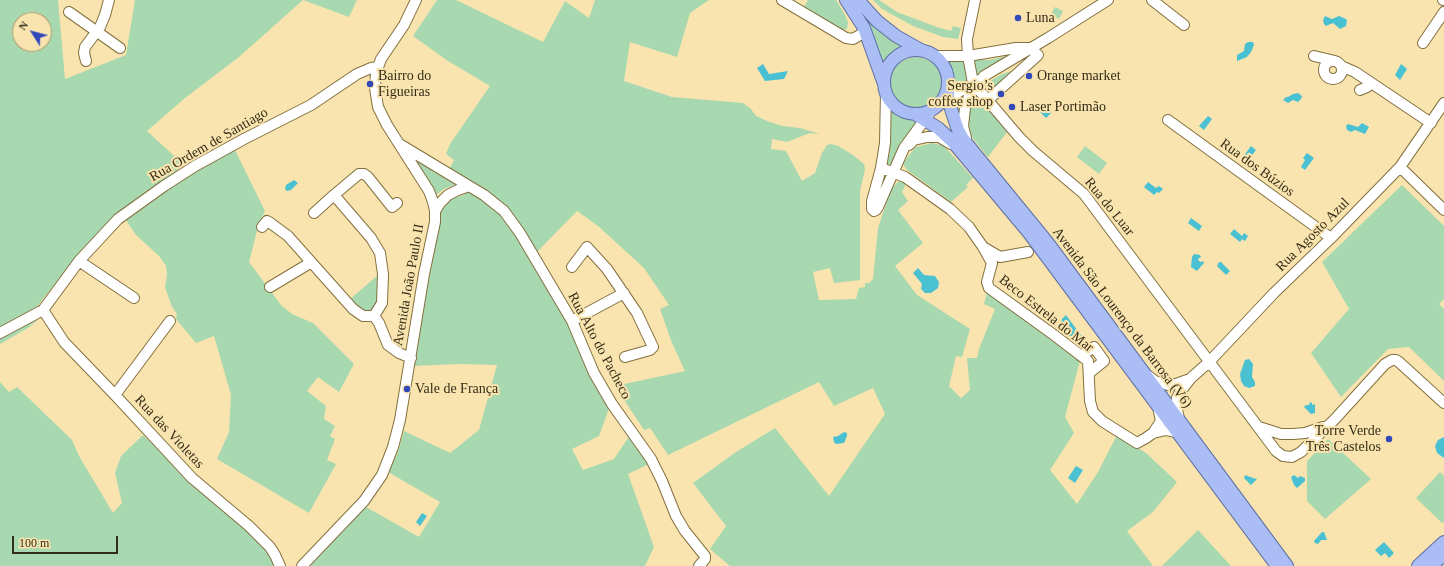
<!DOCTYPE html>
<html>
<head>
<meta charset="utf-8">
<style>
	body { margin:0 }
	#map { position:relative; width:1444px; height:566px; overflow:hidden; background:#f9e4af; font-family:"Times New Roman",serif }
	canvas { display:block }
	.north { position:absolute; left:12px; top:12px; width:40px; height:40px; box-sizing:border-box; background:#f9e4af; border:1px solid #aa9a72; border-radius:50%; rotate:306deg; font-size:11px; font-weight:700; line-height:16px; text-align:center; color:#342c17 }
	.north::after { content:''; display:block; margin:auto; width:14px; height:18px; background:#3148ba; clip-path:polygon(50% 0,100% 100%,50% 72%,0 100%) }
	.scale { position:absolute; left:12px; top:536px; width:106px; height:18px; box-sizing:border-box; border:2px solid #342c17; border-top:0; padding-left:5px; font-size:12px; line-height:14px; white-space:nowrap; color:#342c17; -webkit-text-stroke:3px #f9e4af; paint-order:stroke }
</style>
</head>
<body>
<div id="map">
<canvas width="1444" height="566"></canvas>
<div class="north">N</div>
<div class="scale">100 m</div>
</div>
<script>
const ctx = document.querySelector('canvas').getContext('2d');
ctx.lineJoin = 'round';
function fill(path, color) { ctx.fillStyle = color; ctx.fill(path, 'evenodd'); }
const shape = rows => new Path2D(rows.map(r => 'M' + r).join(''));
function strokePath(path, color, width, dash) { ctx.strokeStyle = color; ctx.lineWidth = width; ctx.lineCap = dash ? 'butt' : 'round'; ctx.setLineDash(dash || []); ctx.stroke(path); }
function drawText(font, color, halo, rows, align = 'center') {
  ctx.font = font + ' "Times New Roman",serif'; ctx.lineWidth = 4; ctx.setLineDash([]); ctx.textBaseline = 'middle'; ctx.strokeStyle = halo; ctx.fillStyle = color; for (const [text, x, y, turn = 0] of rows) {
    ctx.save(); ctx.translate(x, y); ctx.rotate((+turn || 0) * Math.PI / 180); ctx.textAlign = isNaN(turn) ? turn : align; if (halo) ctx.strokeText(text, 0, 0); ctx.fillText(text, 0, 0); ctx.restore();
  }
}
const green = shape([
	[0,0,58,0,65,79,126,55,135,0,357,0,349,17,303,0,239,57,185,98,147,131,184,165,120,214,84,247,35,309,41,317,28,328,0,344],
	[20,20,44,20,44,44,20,44],
	[437,0,456,0,543,42,565,1,589,18,595,0,709,0,690,13,677,57,630,42,624,81,672,97,743,103,751,109,756,116,767,121,782,126,800,128,820,134,810,133,787,142,772,139,771,149,786,151,802,181,815,173,822,153,827,145,831,144,838,146,853,155,864,164,865,169,860,191,860,280,834,283,830,268,813,272,819,300,856,299,859,288,865,287,865,283,869,283,873,279,878,228,891,189,899,181,902,180,904,182,905,186,902,192,908,201,898,210,923,243,895,266,917,295,970,329,962,357,956,356,949,386,961,398,970,390,967,358,977,358,979,349,995,309,984,304,987,292,1080,361,1065,417,1074,433,1050,470,1077,504,1098,472,1117,435,1146,453,1177,482,1153,512,1127,531,1153,566,730,566,710,549,726,526,693,483,736,452,775,428,829,496,885,414,873,388,834,406,819,382,668,455,650,428,644,430,615,386,685,371,672,343,660,309,669,305,644,268,598,226,577,211,537,252,562,312,610,406,599,436,572,449,583,470,614,459,630,435,649,464,628,474,654,547,645,566,308,566,366,507,419,537,440,502,388,472,398,452,404,431,450,453,479,430,497,365,459,364,412,366,435,248,439,218,444,205,450,198,462,196,477,186,449,169,454,160,446,154,450,144,490,86,448,61,413,36],
	[808,0,836,0,844,13,848,22,847,29,842,30,803,8],
	[853,0,905,48,901,49,890,58,882,69],
	[873,0,879,0,897,12,937,27,951,31,953,26,961,28,958,39,943,37,913,26,882,9],
	[1055,7,1063,11,1059,19,1051,14],
	[1012,55,977,77,973,60,989,60],
	'890 83a26 26 0 1 1 52 0a26 26 0 1 1-52 0Z',
	[944,60,965,61,970,81,954,91,951,73],
	[1015,70,990,91,983,85,1002,74],
	[968,92,960,123,953,101],
	[974,99,985,104,1007,132,988,157,974,140,971,135,968,115],
	[889,109,900,117,919,121,906,138,890,165,885,164],
	[932,143,944,146,973,178,966,185,968,187,951,202,907,170,903,164,909,155,916,147],
	[1085,146,1107,163,1099,174,1077,157],
	[234,148,265,211,258,227,249,262,281,305,292,314,313,323,354,364,339,392,318,377,307,391,326,406,324,419,335,426,330,436,335,439,327,460,336,464,309,513,217,459,229,432,231,395,214,336,196,343,176,319,177,314,172,307,165,287,167,275,166,266,159,256,136,235,125,219,171,185],
	[411,156,458,184,444,189,435,196],
	[1402,185,1444,226,1444,299,1439,304,1444,309,1444,381,1409,347,1388,349,1341,397,1311,353,1349,309,1322,262],
	[377,276,378,298,376,304,370,311,363,312,349,300],
	[0,382,9,392,17,387,72,440,79,456,113,513,122,503,115,473,121,456,143,435,208,496,267,546,277,566,0,566],
	[1328,439,1371,479,1325,519,1307,501,1307,461],
	[1440,472,1444,476,1444,522,1442,523,1416,498],
	[1198,530,1231,566,1162,566]
]);
const water = shape([
	[1325,16,1332,19,1339,16,1346,19,1347,21,1346,26,1340,29,1333,23,1326,26,1324,24,1323,20],
	[1248,42,1253,42,1254,45,1251,52,1247,57,1237,61,1237,55,1244,51,1245,44],
	[763,64,769,74,788,71,784,79,765,81,757,68],
	[1401,64,1407,69,1400,80,1395,75],
	[1298,93,1302,96,1301,99,1298,102,1293,100,1288,103,1283,100,1286,97,1288,97,1293,94],
	[1043,103,1052,112,1046,118,1037,109],
	[1208,116,1212,119,1204,130,1199,126],
	[1362,123,1369,127,1365,134,1355,130,1351,132,1347,130,1346,126,1348,124,1358,127],
	[1251,146,1256,150,1248,161,1243,157],
	[1307,153,1314,158,1305,170,1301,167,1305,160,1303,158],
	[294,180,298,183,291,190,287,191,285,189,286,185],
	[1148,182,1156,188,1159,186,1163,189,1159,193,1157,192,1154,195,1144,187],
	[1191,218,1202,226,1199,231,1188,223],
	[1234,229,1242,236,1244,233,1248,236,1245,241,1242,239,1240,242,1230,234],
	[1194,254,1200,255,1201,257,1198,259,1199,261,1201,262,1203,261,1204,263,1197,271,1191,267,1192,257],
	[1219,262,1221,262,1230,271,1226,275,1217,266],
	[918,268,924,275,935,276,939,282,938,288,931,293,925,293,921,289,922,284,913,273],
	[1066,315,1083,338,1078,342,1060,329,1062,319],
	[1249,359,1253,364,1252,377,1255,382,1255,386,1249,388,1244,386,1241,381,1240,374,1245,360],
	[1310,402,1312,403,1312,405,1315,404,1315,413,1311,414,1304,407,1306,405,1309,405],
	[844,432,847,433,847,436,844,443,836,444,834,442,833,437,838,436],
	[1444,437,1444,458,1437,453,1435,446,1438,440],
	[1076,466,1083,470,1075,483,1068,478],
	[1245,475,1253,478,1257,479,1251,485,1244,478],
	[1294,475,1298,478,1300,476,1305,478,1305,481,1297,488,1294,485,1292,480,1291,477],
	[422,513,427,516,420,526,416,522],
	[1322,532,1324,532,1327,540,1321,540,1318,544,1315,543,1314,541],
	[1384,542,1394,553,1389,558,1385,553,1381,556,1375,550]
]);
const minor = shape([
	[782,0,846,38,853,39,865,32],
	[975,0,967,39,968,56,973,83,1019,137,1033,151,1084,194,1276,451,1283,456,1292,457,1301,452,1335,419,1385,364,1392,360,1396,360,1399,362,1444,403],
	[1152,0,1184,25],
	[1443,0,1444,0],
	[69,12,120,48],
	[1423,43,1444,12],
	[933,56,968,56,1016,48,1031,48,1038,55,988,100],
	[1314,56,1335,61],
	[86,61,84,53,85,47,100,27,105,15,109,0],
	'1324 70a9 9 0 1 1 18 0a9 9 0 1 1-18 0Z',
	[1341,66,1355,72,1431,123],
	[1360,90,1367,87,1371,83],
	[886,92,885,143,881,168,872,201,872,209,874,211,876,210,878,207,904,148,931,111],
	[939,104,979,80],
	[1168,120,1331,238],
	[966,138,963,126,965,108,969,96,984,76,1048,38,1108,0],
	[401,145,469,186],
	[909,145,914,140,927,137,939,137,951,144],
	[1400,167,1444,210],
	[881,168,905,177,950,209,969,227,983,247,992,263,987,282,989,288,1054,335,1088,361,1090,401,1093,412,1102,421,1137,443,1146,438,1153,433,1161,421,1158,407],
	[334,195,359,174,364,174,368,177,392,207,397,203],
	[435,211,440,203,448,195,458,190,469,186,484,195,504,211,520,233,572,321,594,373,612,404,651,459,662,481,676,516,685,531,705,556,705,559,699,566],
	[314,213,334,195,371,238,380,253,383,274,382,303,374,316,379,323,388,345,399,353,411,358],
	[262,227,267,221,269,222,288,236,353,309,363,316,374,316],
	[983,247,1000,257,1028,252],
	[79,261,134,298],
	[572,267,587,247,607,269,637,313,653,347,650,350,625,357],
	[270,287,310,263],
	[43,310,64,342,115,395,192,478,249,526,270,547,275,555,280,566],
	[572,321,624,293],
	[0,333,43,310,79,261,118,219,164,186,195,166,244,139,311,105,357,74,371,68,378,67],
	[1081,356,1094,347,1104,361,1089,373],
	[1147,375,1155,381,1168,385,1176,384,1190,379],
	[115,395,170,321],
	[1179,419,1176,405,1177,398,1180,392,1191,378,1209,362,1274,293,1331,238,1400,167,1444,103],
	[1259,427,1281,434,1293,434,1305,433,1323,427],
	[1153,433,1166,430,1179,433],
	[302,566,364,501,382,475,393,447,400,420,424,274,435,222,435,211,433,202,429,191,387,125,378,107,375,88,376,73,381,59,404,25,416,0]
]);
const major = shape([
	[846,0,864,28,884,84],
	[858,0,877,21,896,36,921,50],
	'884 82a32 32 0 1 1 64 0a32 32 0 1 1-64 0Z',
	[948,84,948,99,952,112,958,130,963,139,1048,243,1287,566],
	[915,114,938,128,952,141,1029,233,1277,566],
	[1418,566,1444,542],
	[1431,566,1444,555]
]);
const markers = [
	[1018,18,4,"#3148ba"],
	[1029,76,4,"#3148ba"],
	[370,84,4,"#3148ba"],
	[1001,94,4,"#3148ba"],
	[1012,107,4,"#3148ba"],
	[407,389,4,"#3148ba"],
	[1389,439,4,"#3148ba"]
];
const poiNames = [
	["Luna",1026,18],
	["Bairro do",378,76],
	["Figueiras",378,92],
	["Orange market",1037,76],
	["Sergio’s",993,86,"right"],
	["coffee shop",993,102,"right"],
	["Laser Portimão",1020,107],
	["Vale de França",415,389],
	["Torre Verde",1381,431,"right"],
	["Três Castelos",1381,447,"right"]
];
const streetNames = [
	["Rua Ordem de Santiago",209,145,-30],
	["Rua dos Búzios",1257,168,36],
	["Rua do Luar",1109,207,51],
	["Rua Agosto Azul",1313,235,-45],
	["Avenida João Paulo II",409,285,-80],
	["Beco Estrela do Mar",1046,314,38],
	["Avenida São Lourenço da Barrosa (V6)",1122,318,53],
	["Rua Alto do Pacheco",599,346,62],
	["Rua das Violetas",169,432,47]
];
fill(green, '#a8d8af');
fill(water, '#4ac1d3');
strokePath(minor, '#83703e', 12);
strokePath(major, '#5d6ea3', 14);
strokePath(minor, '#fff', 10);
strokePath(major, '#abbdf5', 12);
for (const [x, y, r, color] of markers) { const dot = new Path2D(); dot.arc(x, y, r, 0, 2 * Math.PI); ctx.fillStyle = color; ctx.fill(dot); strokePath(dot, '#f9e4af', 1.5); }
drawText('14px', '#342c17', '#f9e4af', poiNames, 'left');
drawText('14px', '#342c17', '#f9e4af', streetNames);
</script>
</body>
</html>
